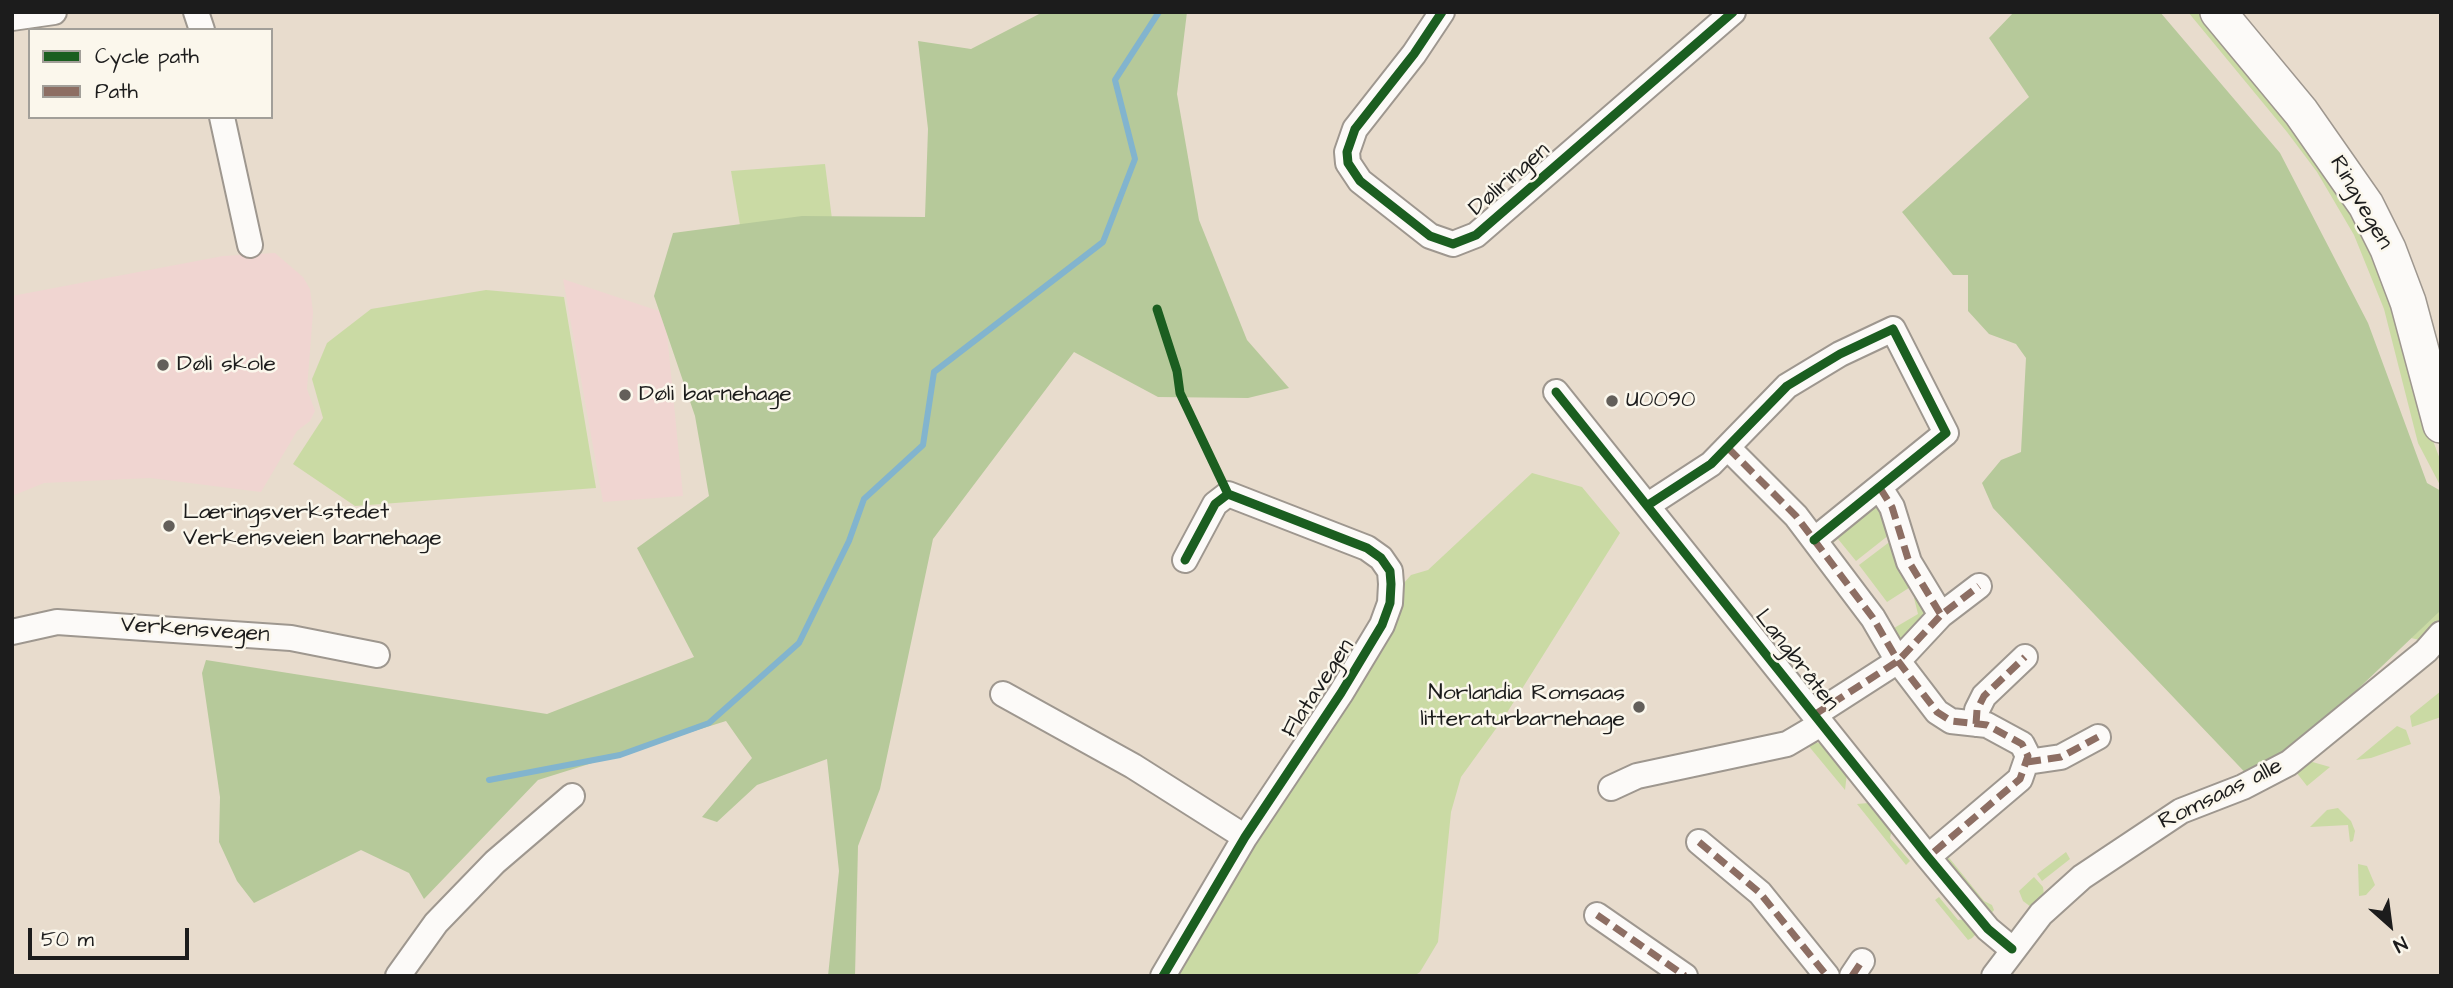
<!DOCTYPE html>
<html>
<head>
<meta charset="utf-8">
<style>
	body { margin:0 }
	#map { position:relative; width:2453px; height:988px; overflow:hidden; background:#e8dccd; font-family:"Architects Daughter",sans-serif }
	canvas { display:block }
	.frame { position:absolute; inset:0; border:14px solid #1c1c1c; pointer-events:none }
	.legend { position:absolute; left:28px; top:28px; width:245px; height:91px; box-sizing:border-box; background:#fbf7ec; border:2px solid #a29f99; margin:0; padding:9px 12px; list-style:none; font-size:21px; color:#1c1c1c }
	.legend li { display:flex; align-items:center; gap:14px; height:35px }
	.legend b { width:35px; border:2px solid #a29f99 }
	.north { position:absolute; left:2355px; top:890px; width:70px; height:70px; -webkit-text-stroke:5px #fbf7ec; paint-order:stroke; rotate:152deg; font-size:19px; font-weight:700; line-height:28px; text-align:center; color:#1c1c1c }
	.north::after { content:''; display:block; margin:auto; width:24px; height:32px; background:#1c1c1c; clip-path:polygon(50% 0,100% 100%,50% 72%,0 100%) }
	.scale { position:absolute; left:28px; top:928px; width:161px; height:32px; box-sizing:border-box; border:4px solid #1c1c1c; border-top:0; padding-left:9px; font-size:21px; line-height:24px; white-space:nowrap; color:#1c1c1c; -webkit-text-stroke:5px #fbf7ec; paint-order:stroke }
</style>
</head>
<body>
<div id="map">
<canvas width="2453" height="988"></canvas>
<div class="frame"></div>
<ul class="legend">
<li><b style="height:9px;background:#1b5e20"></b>Cycle path</li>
<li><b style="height:9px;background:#8d6e63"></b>Path</li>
</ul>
<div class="north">N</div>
<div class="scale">50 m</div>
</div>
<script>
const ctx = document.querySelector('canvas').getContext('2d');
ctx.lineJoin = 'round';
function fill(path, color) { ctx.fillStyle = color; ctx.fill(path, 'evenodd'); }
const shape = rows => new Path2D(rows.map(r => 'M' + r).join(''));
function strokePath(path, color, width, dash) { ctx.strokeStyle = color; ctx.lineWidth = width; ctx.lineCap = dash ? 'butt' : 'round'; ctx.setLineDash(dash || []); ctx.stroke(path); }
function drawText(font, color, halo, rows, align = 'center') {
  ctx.font = font + ' "Architects Daughter",sans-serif'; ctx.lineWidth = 5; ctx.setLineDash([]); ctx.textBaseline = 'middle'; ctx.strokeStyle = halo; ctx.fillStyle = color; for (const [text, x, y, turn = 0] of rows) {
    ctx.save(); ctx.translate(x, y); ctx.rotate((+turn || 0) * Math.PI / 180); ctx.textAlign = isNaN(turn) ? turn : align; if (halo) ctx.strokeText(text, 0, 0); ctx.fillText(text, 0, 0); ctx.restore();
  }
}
const built = shape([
	[275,253,303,277,310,289,313,312,307,389,315,411,310,421,297,431,261,492,150,478,44,483,12,496,12,296,223,256],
	[563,279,665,313,683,496,603,502]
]);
const green = shape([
	[2188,12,2202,12,2342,191,2380,264,2421,409,2441,462,2441,487,2418,443,2384,309,2354,235,2317,172,2287,132],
	[825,164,832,219,740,225,731,171],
	[486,290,564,297,596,488,355,506,293,464,323,418,312,379,327,343,371,309],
	[1532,473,1582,487,1620,533,1503,719,1461,777,1451,812,1438,942,1420,972,1414,976,1170,976,1395,593,1411,575,1428,570],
	[1877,501,1894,531,1856,561,1838,539,1828,547,1829,537],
	[1896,537,1915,584,1887,602,1859,565],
	[1921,594,1930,616,1906,647,1889,631,1918,614,1914,598],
	[2441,604,2441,620,2420,640,2411,638],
	[2441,691,2441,717,2412,727,2410,716],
	[2397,726,2406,730,2411,744,2371,758,2356,760],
	[1816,742,1823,745,1847,773,1845,790,1807,744],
	[2309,761,2330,767,2307,786,2296,772],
	[1868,803,1874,806,1892,829,1890,838,1910,861,1906,865,1857,804],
	[2338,808,2351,821,2355,831,2353,841,2350,842,2348,825,2310,827,2327,810],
	[2066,852,2070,859,2042,881,2037,874],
	[1946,854,1984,901,1992,905,1994,910,1990,915,1947,863],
	[2358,864,2367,866,2375,885,2366,895,2359,896],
	[2034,877,2043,887,2044,895,2031,907,2023,901,2019,891],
	[1939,897,1958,920,1967,919,1976,934,1972,938,1968,940,1935,900]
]);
const forest = shape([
	[1043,12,1187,12,1177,94,1199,220,1247,340,1289,388,1248,398,1158,397,1074,352,933,539,880,789,858,846,855,976,828,976,839,871,827,759,757,785,717,822,702,817,752,758,726,721,538,780,424,899,409,873,361,850,254,903,237,881,219,842,220,797,202,673,206,660,547,714,694,657,637,548,709,496,695,416,654,296,673,233,802,216,925,217,928,129,918,41,971,49],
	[2014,12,2160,12,2280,153,2368,323,2427,483,2441,491,2441,610,2257,785,1993,508,1982,483,2001,460,2021,452,2026,358,2016,344,1989,334,1968,311,1968,275,1953,275,1902,212,2029,97,1989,38]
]);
const stream = shape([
	[489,780,620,755,709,723,799,643,849,541,864,499,923,445,934,372,1103,242,1135,159,1115,80,1159,12]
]);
const street = shape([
	[196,12,202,30],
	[1442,12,1414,54,1355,129,1347,152,1348,163,1360,181,1430,236,1453,244,1476,235,1733,12],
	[12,18,54,12],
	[222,117,250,245],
	[1556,392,1928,857,1988,929,2012,949],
	[1728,448,1796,516,1873,618,1898,661,1937,712,1951,721,1987,725,2022,744,2028,756,2020,779,1928,857],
	[1880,488,1892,507,1909,562,1941,615],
	[1648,505,1711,464,1787,386,1840,354,1893,329,1946,433,1814,540],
	[12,632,57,622,291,638,377,655],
	[1003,694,1133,766,1245,837],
	[1814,715,1898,661,1941,615,1979,586],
	[1976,724,1977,710,1984,696,2025,657],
	[2027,762,2061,757,2098,737],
	[1611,788,1637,776,1787,744,1821,724],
	[1699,842,1760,893,1827,976],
	[1597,915,1685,976],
	[398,976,436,923,495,862,572,796],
	[1163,976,1245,837,1341,693,1382,625,1390,603,1391,584,1390,571,1381,558,1367,548,1228,494,1215,504,1185,560],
	[1852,976,1862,961],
	[1994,976,2041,914,2082,877,2181,811,2243,787,2289,763,2426,651,2441,634]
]);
const secondary = shape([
	[2218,12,2301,112,2366,205,2388,249,2408,302,2441,425]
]);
const quiet = shape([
	[1728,448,1796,516,1873,618,1898,661,1937,712,1951,721,1987,725,2022,744,2028,756,2020,779,1928,857],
	[1880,488,1892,507,1909,562,1941,615],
	[1814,715,1898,661,1941,615,1979,586],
	[1976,724,1977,710,1984,696,2025,657],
	[2027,762,2061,757,2098,737],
	[1699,842,1760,893,1827,976],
	[1597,915,1685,976],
	[1852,976,1862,961]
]);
const cycleway = shape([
	[1442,12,1414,54,1355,129,1347,152,1348,163,1360,181,1430,236,1453,244,1476,235,1733,12],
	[1157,309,1177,371,1180,393,1228,494],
	[1556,392,1928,857,1988,929,2012,949],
	[1648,505,1711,464,1787,386,1840,354,1893,329,1946,433,1814,540],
	[1163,976,1245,837,1341,693,1382,625,1390,603,1391,584,1390,571,1381,558,1367,548,1228,494,1215,504,1185,560]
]);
const markers = [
	[163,365,7,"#635f5a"],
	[625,395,7,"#635f5a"],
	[1612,401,7,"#635f5a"],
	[169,526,7,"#635f5a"],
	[1639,707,7,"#635f5a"]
];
const streetNames = [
	["Døliringen",1510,180,-41],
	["Ringvegen",2360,203,60],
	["Verkensvegen",195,631,4],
	["Langbråten",1796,661,52],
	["Flatavegen",1319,689,-57],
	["Romsaas alle",2221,795,-26]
];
const poiNames = [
	["Døli skole",177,365],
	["Døli barnehage",639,395],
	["U0090",1626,401],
	["Læringsverkstedet",183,513],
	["Verkensveien barnehage",183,539],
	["Norlandia Romsaas",1625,694,"right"],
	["litteraturbarnehage",1625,720,"right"]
];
fill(built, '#f0d5d1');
fill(green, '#cadaa4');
fill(forest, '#b6c99a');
strokePath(stream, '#82b4ce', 6);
strokePath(street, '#9e978f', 28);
strokePath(secondary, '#9e978f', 38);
strokePath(street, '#fcfaf8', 24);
strokePath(secondary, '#fcfaf8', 35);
strokePath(quiet, '#8d6e63', 7, [14, 7]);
strokePath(cycleway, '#1b5e20', 9);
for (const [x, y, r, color] of markers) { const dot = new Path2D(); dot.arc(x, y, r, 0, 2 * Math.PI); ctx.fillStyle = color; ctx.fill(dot); strokePath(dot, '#fbf7ec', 2.5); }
drawText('23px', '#1c1c1c', '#fbf7ec', streetNames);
drawText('23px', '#1c1c1c', '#fbf7ec', poiNames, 'left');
</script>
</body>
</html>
